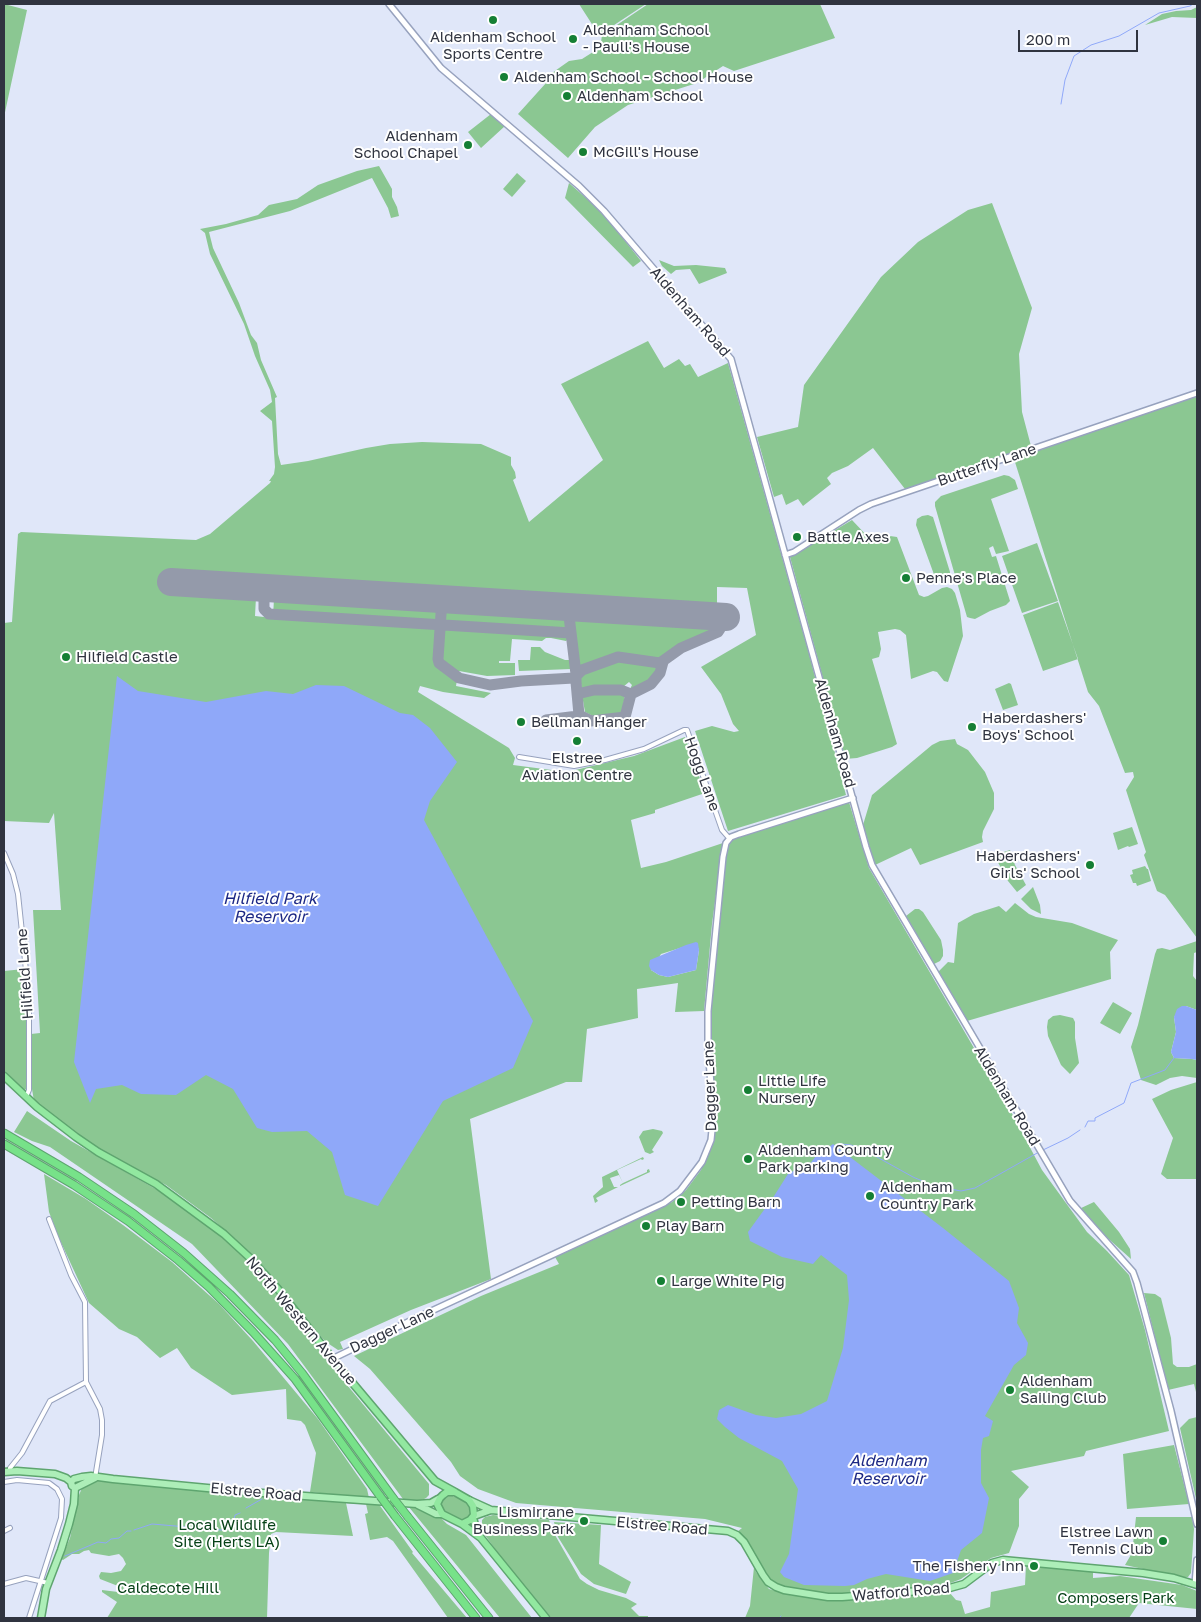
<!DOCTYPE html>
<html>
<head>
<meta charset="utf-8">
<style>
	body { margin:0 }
	#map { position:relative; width:1201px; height:1622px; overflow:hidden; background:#e0e7f9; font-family:"Golos Text",sans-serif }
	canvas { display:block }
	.frame { position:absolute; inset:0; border:5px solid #303440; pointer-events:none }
	.scale { position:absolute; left:1018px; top:30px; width:120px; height:22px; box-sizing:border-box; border:2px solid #303440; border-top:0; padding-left:6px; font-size:15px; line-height:18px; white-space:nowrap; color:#303440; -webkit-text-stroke:4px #fff; paint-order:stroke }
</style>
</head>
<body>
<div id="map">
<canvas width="1201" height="1622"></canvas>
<div class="frame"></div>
<div class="scale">200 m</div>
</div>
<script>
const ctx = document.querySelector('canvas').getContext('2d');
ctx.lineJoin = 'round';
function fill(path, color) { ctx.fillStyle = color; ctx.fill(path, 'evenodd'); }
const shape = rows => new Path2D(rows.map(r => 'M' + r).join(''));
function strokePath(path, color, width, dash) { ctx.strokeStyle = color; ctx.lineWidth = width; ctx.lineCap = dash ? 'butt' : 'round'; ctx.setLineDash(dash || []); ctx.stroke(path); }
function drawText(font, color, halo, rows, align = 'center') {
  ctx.font = font + ' "Golos Text",sans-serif'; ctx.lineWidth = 4; ctx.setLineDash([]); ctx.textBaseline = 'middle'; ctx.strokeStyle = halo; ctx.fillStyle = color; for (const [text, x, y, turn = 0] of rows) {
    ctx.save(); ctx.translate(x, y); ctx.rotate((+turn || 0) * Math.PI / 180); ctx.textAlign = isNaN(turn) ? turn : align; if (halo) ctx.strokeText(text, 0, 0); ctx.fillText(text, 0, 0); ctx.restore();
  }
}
const green = shape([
	[4,4,27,10,4,117],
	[579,4,646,4,599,35],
	[648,4,820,4,835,38,734,71,723,66,697,83,628,105,595,127,568,158,518,114,546,83,552,73,569,61,582,59,593,52,601,42,602,35],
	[1197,7,1197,18,1172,17,1145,25,1162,14,1176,11,1191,10],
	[491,114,505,126,481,148,468,132],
	[379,166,392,189,392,197,397,207,399,216,391,218,388,208,372,178,290,211,209,232,213,248,239,303,251,335,257,343,261,360,277,397,275,398,278,454,281,465,308,461,366,448,390,444,422,442,481,444,511,457,511,465,515,472,516,478,513,480,529,522,603,460,561,384,648,341,664,368,679,359,685,366,690,364,698,377,728,363,808,650,846,795,728,831,695,731,712,726,734,732,739,731,733,724,721,694,701,667,756,635,747,588,717,587,717,604,715,608,171,573,170,591,256,597,255,616,273,618,274,598,560,616,567,623,569,638,566,641,551,638,546,638,542,641,512,639,510,661,499,661,499,663,515,663,515,675,487,676,459,671,457,675,442,664,440,668,457,680,456,686,491,693,484,698,443,692,420,686,418,692,509,748,515,758,513,765,567,772,634,756,685,737,705,793,655,810,655,813,631,820,641,868,666,862,723,843,712,924,704,1011,675,1012,678,983,637,989,638,1018,587,1029,582,1082,566,1082,470,1119,491,1279,411,1310,340,1342,343,1349,338,1350,326,1342,311,1326,264,1267,235,1239,211,1218,166,1185,103,1152,78,1136,34,1101,32,1089,31,1034,40,1033,33,910,61,910,54,813,49,823,4,821,4,623,12,622,18,534,21,532,196,540,210,534,270,483,271,481,269,481,274,474,275,467,272,421,260,411,272,402,270,390,255,356,244,324,210,254,205,233,200,229,226,224,258,215,269,205,297,199,318,185,357,171],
	[696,943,699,950,696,970,668,977,659,975,651,970,661,954],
	[517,173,526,181,512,197,503,189],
	[569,183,594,205,614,227,641,261,633,267,565,198],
	[992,203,1032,308,1019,354,1022,412,1031,446,905,489,873,448,848,466,832,473,827,478,831,484,803,506,798,499,786,505,782,494,774,497,757,437,798,427,804,385,881,277,918,242,968,210],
	[659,260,674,266,696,265,725,268,727,273,699,284,690,269,676,270,671,274,662,266],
	[1197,396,1197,938,1165,895,1157,891,1144,855,1146,852,1126,790,1134,777,1133,772,1125,773,1099,706,1088,692,1014,459],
	[1004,475,1009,476,1015,480,1018,489,991,499,1009,551,996,554,993,546,989,548,992,557,996,556,1010,601,1006,605,990,611,975,619,970,618,967,617,935,506,935,502,941,496],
	[928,515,933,517,950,572,950,576,948,580,943,582,936,580,916,525,917,519,922,516],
	[852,520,870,539,883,535,897,537,919,595,924,597,928,596,942,588,947,587,952,589,955,593,960,610,963,636,948,682,944,681,937,672,933,671,911,679,906,635,900,630,895,629,878,632,881,649,879,657,872,659,897,744,892,747,857,758,845,759,790,557],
	[1037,543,1058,601,1022,613,1002,556],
	[1058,602,1078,659,1043,671,1023,615],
	[577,617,713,626,716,630,677,647,660,660,617,655,579,669,572,622,573,618],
	[531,647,540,647,545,652,565,660,571,660,572,669,519,671,518,660,530,660],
	[620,658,658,665,660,667,654,677,631,691,629,691,632,685,629,682,623,687,595,687,582,691,580,676,582,672,601,664],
	[1009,683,1011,684,1018,705,1003,710,995,689],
	[596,692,623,693,625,695,622,713,595,717,585,712,582,695],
	[955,739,957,744,968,750,985,772,994,793,994,809,983,831,982,837,983,842,920,865,911,848,875,865,863,825,872,795,932,745,940,741],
	[849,802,869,868,1009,1108,1042,1170,1087,1232,1107,1251,1129,1275,1145,1330,1169,1431,1086,1451,1084,1456,1011,1471,1029,1487,1019,1499,1019,1526,1009,1553,991,1558,961,1579,943,1586,828,1595,779,1586,768,1579,737,1532,742,1528,705,1519,516,1503,478,1489,460,1476,451,1462,370,1369,354,1356,481,1296,559,1264,555,1257,654,1211,672,1202,686,1190,701,1170,712,1142,710,1056,711,993,727,850,730,843,735,838],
	[1132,827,1138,844,1129,847,1128,846,1118,850,1113,833],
	[1010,850,1015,865,1026,885,1017,892,1008,881,994,855],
	[1145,866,1147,869,1148,869,1151,881,1137,886,1136,883,1133,883,1130,875,1133,874,1132,870],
	[1033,887,1040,905,1041,914,1031,909,1021,899],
	[1015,903,1029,914,1036,917,1072,923,1118,940,1110,952,1111,979,967,1021,938,972,948,962,954,963,958,923,974,914,999,906,1006,912],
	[915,909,919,909,923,912,941,940,943,950,943,956,940,961,934,964,906,916],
	[1197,941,1197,952,1194,953,1193,976,1197,981,1197,1010,1186,1006,1174,1017,1176,1032,1171,1052,1174,1058,1192,1059,1197,1060,1197,1078,1182,1076,1170,1078,1156,1085,1141,1080,1131,1047,1138,1025,1155,954,1157,949,1162,948,1170,950],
	[24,969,27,1000,27,1088,25,1090,10,1079,4,1072,4,971],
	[1113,1002,1132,1013,1120,1034,1100,1023],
	[1060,1015,1073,1018,1075,1022,1075,1038,1079,1063,1070,1074,1061,1065,1048,1036,1047,1027,1048,1020,1053,1016],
	[1197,1082,1197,1179,1167,1179,1161,1174,1173,1138,1152,1099,1171,1090],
	[27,1111,71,1141,182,1204,233,1245,280,1295,328,1362,429,1484,429,1495,426,1498,420,1501,403,1499,288,1344,192,1244,50,1147,32,1141,14,1132],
	[653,1129,662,1131,663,1133,652,1150,654,1152,650,1154,645,1152,639,1137,643,1131],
	[643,1157,644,1159,642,1160,641,1159,617,1170,623,1183,647,1172,647,1170,649,1169,650,1172,620,1186,620,1185,623,1183,619,1175,610,1178,614,1187,618,1187,596,1198,598,1201,595,1203,593,1196,603,1187,602,1177],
	[44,1174,86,1199,123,1225,172,1262,219,1304,253,1341,318,1419,367,1489,369,1498,310,1492,316,1453,305,1425,301,1421,287,1419,286,1389,232,1395,191,1368,177,1348,160,1358,137,1337,119,1329,89,1303,58,1236,49,1212],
	[1094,1202,1119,1232,1130,1249,1131,1259,1093,1225,1079,1209],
	[1144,1293,1155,1294,1161,1298,1171,1338,1173,1364,1177,1367,1189,1367,1197,1364,1197,1396,1194,1384,1168,1390],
	[1197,1417,1197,1503,1180,1428,1189,1419],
	[1174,1445,1189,1504,1127,1509,1123,1454],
	[96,1480,356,1501,357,1504,346,1503,353,1536,276,1532,271,1534,269,1553,267,1618,107,1618,117,1602,102,1592,102,1590,118,1592,118,1586,100,1579,99,1576,101,1572,111,1573,121,1571,126,1564,123,1558,119,1554,109,1556,91,1553,89,1550,84,1551,79,1554,72,1554,63,1560,61,1559,70,1538,79,1495,82,1488,88,1482],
	[450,1495,461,1499,469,1505,470,1514,466,1519,458,1520,445,1512,442,1508,442,1502,445,1497],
	[368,1502,378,1503,413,1552,412,1553,467,1618,448,1618,393,1541,387,1537,370,1540,365,1514,368,1513,366,1504],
	[408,1506,415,1507,440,1517,447,1524,466,1535,532,1618,500,1618],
	[493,1515,549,1520,555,1535,580,1579,587,1584,599,1590,626,1598,637,1604,631,1608,639,1616,648,1616,648,1618,551,1618,498,1553,482,1531,482,1520,485,1517],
	[1136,1517,1192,1517,1194,1529,1191,1573,1188,1577,1179,1577,1125,1565,1132,1553],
	[554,1522,601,1525,599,1564,631,1582,626,1594,594,1584,581,1574,558,1537],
	[1026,1565,1093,1571,1093,1578,1120,1576,1182,1585,1197,1591,1197,1609,1139,1603,1129,1618,745,1618,750,1606,754,1567,756,1572,769,1589,790,1595,830,1600,866,1599,949,1592,956,1600,961,1601,965,1614,990,1607,991,1592,1025,1585]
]);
const water = shape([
	[117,676,138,691,206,702,266,691,293,694,316,685,344,686,400,713,413,715,430,728,457,762,430,801,424,820,488,939,533,1021,513,1068,443,1101,378,1206,345,1195,332,1152,307,1131,272,1132,257,1128,233,1089,206,1075,176,1095,141,1094,122,1085,96,1089,90,1103,74,1062],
	[696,942,698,943,699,950,696,970,668,977,659,975,651,970,649,966,650,960,686,945],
	[1182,1006,1186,1006,1197,1010,1197,1060,1192,1059,1174,1058,1171,1052,1176,1032,1174,1017,1177,1009],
	[833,1144,943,1228,1009,1281,1019,1308,1017,1323,1028,1343,1026,1355,1014,1365,985,1416,993,1421,989,1436,983,1438,981,1450,981,1483,989,1498,982,1533,961,1550,953,1573,930,1581,886,1574,867,1579,854,1585,845,1586,804,1585,784,1577,780,1572,789,1554,798,1489,782,1461,739,1438,725,1427,717,1419,719,1410,728,1405,756,1415,776,1418,801,1414,827,1401,843,1348,849,1300,847,1275,821,1255,813,1264,782,1257,750,1241,748,1232,774,1196,788,1174,797,1169,809,1165,823,1147,829,1147]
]);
const stream = shape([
	[1061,104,1065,80,1074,56,1091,45,1119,36,1159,13,1190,6,1193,4],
	[1085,1127,1088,1121,1095,1121,1095,1118,1124,1103,1131,1083,1165,1070,1174,1058],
	[836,1146,841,1144,851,1145,868,1152,913,1177,934,1186,961,1191,975,1188,1039,1152],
	[1043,1150,1068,1138,1080,1130],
	[246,1508,262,1499],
	[134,1530,152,1524,222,1530,228,1526,234,1520,235,1515,240,1513],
	[65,1556,98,1542,106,1543,111,1539,119,1538,127,1531,131,1531],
	[779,1618,781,1616]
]);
const taxiway = shape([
	[272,588,267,591,264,597,264,609,269,614,571,633],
	[442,599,438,659,439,663,459,678,490,685,521,681,574,678,582,670,618,657,660,663,681,648,718,632,720,629,720,621,714,617],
	[557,606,565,610,569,616],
	[577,608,571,610,569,616,576,674,576,682,579,715],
	[577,694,594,690,621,690,631,694],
	[546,720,578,716,579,715,591,721,625,717,631,694,651,684,660,673,663,662]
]);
const runway = shape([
	[171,582,726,617]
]);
const minor = shape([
	[519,757,574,766,605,760,644,749,684,730,687,730,722,830,729,838],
	[4,853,13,874,18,894,29,999,29,1090,26,1097],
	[49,1219,71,1275,85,1302,86,1382,100,1409,102,1420,102,1435,95,1478],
	[10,1471,10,1468,22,1453,50,1401,86,1382],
	[4,1482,17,1480,49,1483,57,1489,62,1499,61,1518,29,1618],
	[4,1531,10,1528],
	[4,1584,26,1578,48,1583]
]);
const tertiary = shape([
	[389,4,441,68,579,186,604,211,731,359,866,847,872,865,1070,1201,1133,1272,1137,1283,1171,1411,1197,1524],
	[785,555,794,552,859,510,871,504,1197,393],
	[334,1358,412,1320,664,1203,680,1191,702,1162,711,1140,712,1130,713,1109,708,1048,708,1011,723,857,726,843,731,837,739,834,853,798],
	[1195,1584,1197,1560]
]);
const primary = shape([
	[4,1472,17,1471,55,1474,66,1478,71,1482,72,1486,75,1488,95,1478],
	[71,1482,74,1479,82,1477,91,1476,113,1479,249,1492,417,1504,431,1503,438,1499],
	[469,1500,491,1510],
	[418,1505,436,1514,442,1514],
	[474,1516,491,1510,728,1531,737,1535,744,1542,763,1575,768,1582,776,1587,784,1590,828,1597,842,1597,946,1589,964,1584,992,1563,1003,1560,1143,1573,1174,1578,1197,1585],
	[41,1618,46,1589,61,1550,69,1524,74,1504,75,1488]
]);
const trunk = shape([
	[4,1076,37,1107,76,1137,98,1152,156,1184,224,1234,250,1258,278,1289,340,1368,435,1481,455,1492],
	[473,1518,476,1528,481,1538,546,1618],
	[462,1524,470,1520,474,1515,473,1506,469,1500,455,1492,447,1492,443,1495,440,1498,437,1504,442,1514,462,1524,481,1538]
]);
const motorway = shape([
	[4,1133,79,1177,134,1214,184,1253,230,1294,275,1340,302,1373,393,1498],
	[4,1144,74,1185,128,1221,178,1260,209,1287,253,1332,295,1379,380,1496],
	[395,1516,476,1618],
	[408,1517,489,1618]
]);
const motorwayBridge = shape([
	[380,1496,395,1516],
	[393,1498,408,1517]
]);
const markers = [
	[493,20,5,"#157f34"],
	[573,39,5,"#157f34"],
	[504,77,5,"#157f34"],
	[567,96,5,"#157f34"],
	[468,145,5,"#157f34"],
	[583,152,5,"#157f34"],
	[797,537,5,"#157f34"],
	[906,578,5,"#157f34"],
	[66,657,5,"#157f34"],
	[521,722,5,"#157f34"],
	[972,727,5,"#157f34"],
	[577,741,5,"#157f34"],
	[1090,865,5,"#157f34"],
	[748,1090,5,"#157f34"],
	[748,1159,5,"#157f34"],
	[870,1196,5,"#157f34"],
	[681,1202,5,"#157f34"],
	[646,1226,5,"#157f34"],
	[661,1281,5,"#157f34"],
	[1010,1390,5,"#157f34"],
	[584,1521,5,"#157f34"],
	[1163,1541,5,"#157f34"],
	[1034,1566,5,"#157f34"]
];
const poiNames = [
	["Aldenham School",583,30],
	["- Paull's House",583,47],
	["Aldenham School",493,37,"center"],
	["Sports Centre",493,54,"center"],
	["Aldenham School - School House",514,77],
	["Aldenham School",577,96],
	["Aldenham",458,136,"right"],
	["School Chapel",458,153,"right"],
	["McGill's House",593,152],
	["Battle Axes",807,537],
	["Penne's Place",916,578],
	["Hilfield Castle",76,657],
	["Haberdashers'",982,718],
	["Boys' School",982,735],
	["Bellman Hanger",531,722],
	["Elstree",577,758,"center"],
	["Aviation Centre",577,775,"center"],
	["Haberdashers'",1080,856,"right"],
	["Girls' School",1080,873,"right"],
	["Little Life",758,1081],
	["Nursery",758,1098],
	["Aldenham Country",758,1150],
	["Park parking",758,1167],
	["Aldenham",880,1187],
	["Country Park",880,1204],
	["Petting Barn",691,1202],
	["Play Barn",656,1226],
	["Large White Pig",671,1281],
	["Aldenham",1020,1381],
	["Sailing Club",1020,1398],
	["Lismirrane",574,1512,"right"],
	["Business Park",574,1529,"right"],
	["Elstree Lawn",1153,1532,"right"],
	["Tennis Club",1153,1549,"right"],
	["The Fishery Inn",1024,1566,"right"]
];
const streetNames = [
	["Aldenham Road",690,312,49],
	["Butterfly Lane",987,465,-19],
	["Aldenham Road",835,733,74],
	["Hogg Lane",702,774,70],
	["Hilfield Lane",25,974,-94],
	["Dagger Lane",710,1086,-92],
	["Aldenham Road",1007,1096,59],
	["North Western Avenue",301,1321,50],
	["Dagger Lane",392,1330,-25],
	["Elstree Road",256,1492,5],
	["Elstree Road",662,1526,5],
	["Watford Road",901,1592,-5]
];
const parkNames = [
	["Local Wildlife",227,1525],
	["Site (Herts LA)",227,1542],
	["Caldecote Hill",168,1588],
	["Composers Park",1116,1598]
];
const waterNames = [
	["Hilfield Park",270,899],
	["Reservoir",270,917],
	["Aldenham",888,1461],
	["Reservoir",888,1479]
];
fill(green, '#8bc792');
fill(water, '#8fa8f9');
strokePath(stream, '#8fa8f9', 1);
strokePath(taxiway, '#949aaa', 11);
strokePath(runway, '#949aaa', 28);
strokePath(minor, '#97a2be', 6);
strokePath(tertiary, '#97a2be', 8);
strokePath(primary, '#5ea56f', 9);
strokePath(trunk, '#5ea56f', 9);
strokePath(motorway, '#5ea56f', 9);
strokePath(minor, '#fff', 4);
strokePath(tertiary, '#fff', 5);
strokePath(primary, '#adeeb8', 6);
strokePath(trunk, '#92e8a0', 6);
strokePath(motorway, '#77e289', 7);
strokePath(motorwayBridge, '#5ea56f', 9, []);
strokePath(motorwayBridge, '#77e289', 7);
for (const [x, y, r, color] of markers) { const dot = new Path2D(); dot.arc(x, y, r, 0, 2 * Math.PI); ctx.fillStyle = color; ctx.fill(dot); strokePath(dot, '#fff', 2); }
drawText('15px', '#303440', '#fff', poiNames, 'left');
drawText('15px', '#303440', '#fff', streetNames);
drawText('15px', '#064117', '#fff', parkNames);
drawText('italic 16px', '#1d2985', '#fff', waterNames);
</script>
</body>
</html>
